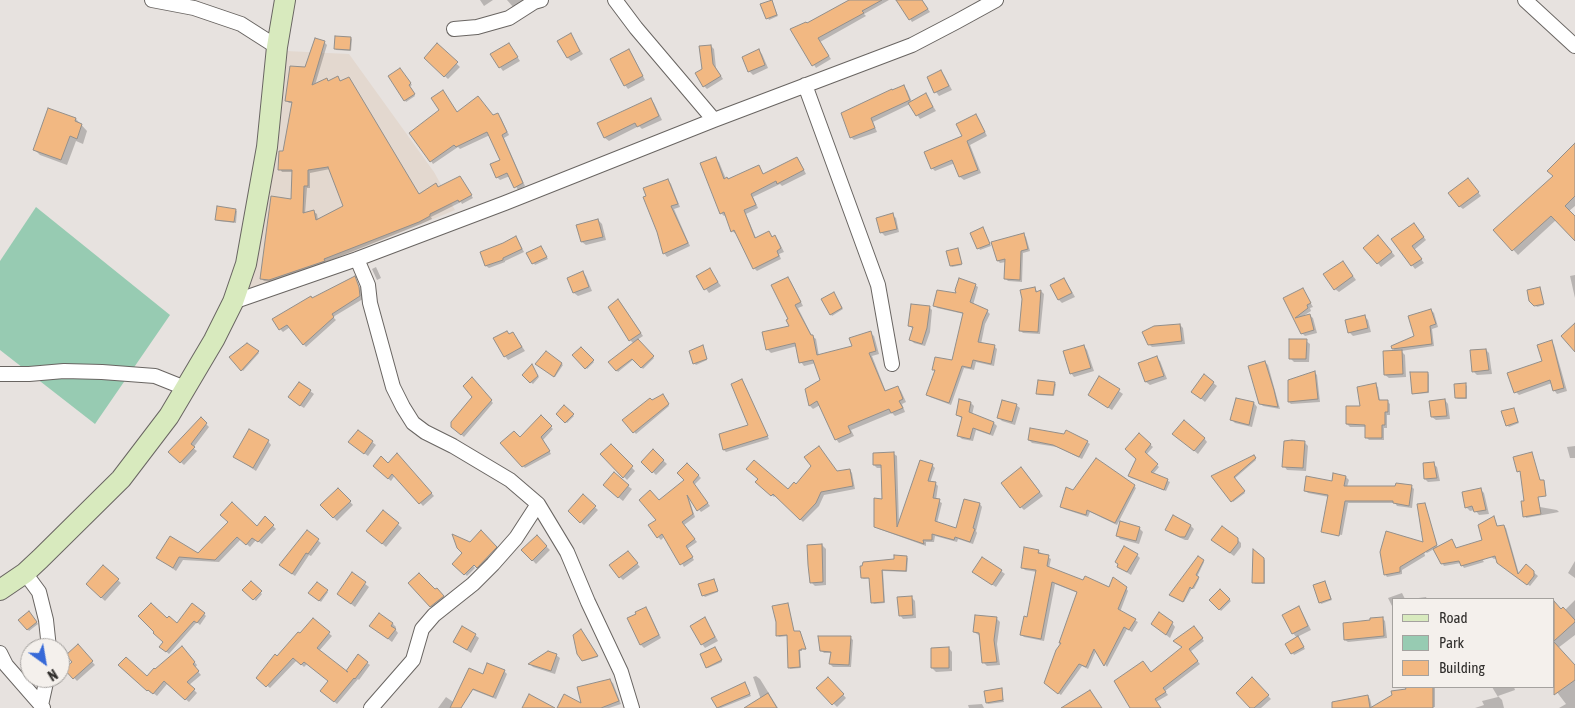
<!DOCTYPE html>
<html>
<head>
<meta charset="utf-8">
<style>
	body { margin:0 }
	#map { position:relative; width:1575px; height:708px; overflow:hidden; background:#e7e2df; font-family:"Asap Condensed",sans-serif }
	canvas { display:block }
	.legend { position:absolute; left:1392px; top:598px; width:162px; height:90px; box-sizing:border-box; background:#f4f0ec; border:1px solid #a5a29f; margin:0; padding:6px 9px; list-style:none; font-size:15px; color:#2f2d2b }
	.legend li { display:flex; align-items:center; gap:10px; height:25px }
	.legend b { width:25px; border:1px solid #a5a29f }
	.north { position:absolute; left:20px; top:638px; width:50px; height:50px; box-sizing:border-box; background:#f4f0ec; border:1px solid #a5a29f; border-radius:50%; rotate:148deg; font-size:14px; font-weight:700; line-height:20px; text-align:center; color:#2f2d2b }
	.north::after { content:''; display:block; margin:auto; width:18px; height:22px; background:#3669d8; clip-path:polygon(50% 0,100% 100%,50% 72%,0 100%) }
</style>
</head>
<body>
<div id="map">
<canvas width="1575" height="708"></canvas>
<ul class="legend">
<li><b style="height:6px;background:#d8eabe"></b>Road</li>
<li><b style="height:14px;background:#97cbb2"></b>Park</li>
<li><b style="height:14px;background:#f2b882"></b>Building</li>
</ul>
<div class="north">N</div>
</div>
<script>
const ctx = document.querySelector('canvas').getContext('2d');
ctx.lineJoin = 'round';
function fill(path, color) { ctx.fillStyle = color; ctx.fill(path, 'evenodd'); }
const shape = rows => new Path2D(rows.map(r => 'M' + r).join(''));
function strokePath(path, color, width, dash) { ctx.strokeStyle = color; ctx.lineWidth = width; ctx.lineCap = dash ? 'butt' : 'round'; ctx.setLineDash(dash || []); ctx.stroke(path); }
const built = shape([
	[286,51,349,54,434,172,455,210,319,266,249,290,270,143]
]);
const green = shape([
	[36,207,170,315,95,424,0,350,0,261]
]);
const shadow = shape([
	[480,0,493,0,484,6],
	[507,0,527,0,514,8],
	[850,0,889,0,864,14,866,16,820,42,831,59,816,68,791,30,807,24],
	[898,0,922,0,930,12,912,22],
	[772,2,778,16,769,20,762,5],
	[570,35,583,54,571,61,568,58],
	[351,38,352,39,351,51,336,50,335,48],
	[324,42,327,45,315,85,327,79,329,82,337,78,340,80,419,195,436,184,439,188,462,180,473,198,462,204,461,202,431,217,432,219,421,224,326,262,327,263,272,282,264,281,261,278,292,201,293,172,282,172,280,169,284,152,293,103,289,103,286,100],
	[330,169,344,206,318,220,317,214,314,212,305,214,307,188,310,188,310,173],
	[509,44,520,61,503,71,500,67],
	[437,45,460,67,448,79,425,58],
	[711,46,714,49,716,68,723,79,707,89,704,86,703,69],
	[628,50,632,54,645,80,628,89,625,85],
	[759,51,762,54,768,68,753,75,749,71],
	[401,71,412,85,409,87,415,96,406,102,405,100],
	[941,72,944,75,952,90,939,96,936,92,928,78],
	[903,87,907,90,912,102,926,95,936,111,920,119,910,104,873,122,877,132,854,140,851,137],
	[651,100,654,103,662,120,642,129,639,126,609,141,605,138,599,124],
	[49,110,76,119,87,131,83,144,76,141,67,165,40,155,34,149],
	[457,113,494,117,498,115,501,118,509,135,504,138,525,186,518,190,510,176,500,180,497,177,492,165,502,160,490,135,460,149,458,147,433,164,431,161],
	[976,116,979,119,987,136,970,145,981,173,964,180,960,177,955,163,935,171,932,168,963,136],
	[1575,145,1575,206,1569,211,1575,218,1575,239,1556,220,1518,255,1495,230,1555,176],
	[797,158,800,162,806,174,782,186,780,184,753,197,758,208,746,214,756,238,769,232,773,238,775,237,778,240,784,252,779,254,781,259,757,271,754,268,737,234,736,234,732,231,726,215,724,216,721,213,715,159,719,162,726,179,729,180,758,166,764,175],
	[668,180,671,184,680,207,674,209,690,246,667,257,664,253,658,231],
	[1471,183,1481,196,1463,209,1459,206],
	[235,210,237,211,236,223,218,221,217,220],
	[892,215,896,218,899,232,885,236,881,232],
	[598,220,602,224,606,240,586,245,582,242],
	[1417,228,1426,240,1414,250,1424,263,1415,269,1393,240],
	[984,230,991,246,980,250,972,233],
	[1024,235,1026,237,1030,251,1023,253,1022,282,1008,281,1006,279,1006,262,1000,263,998,261,993,243],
	[518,240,524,252,505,261,505,262,489,268,486,266,481,253],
	[1382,240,1395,256,1381,267,1365,248],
	[541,247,548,259,535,265,528,253],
	[958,249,962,265,952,267,951,266],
	[1346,266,1356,280,1339,292,1335,289],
	[376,267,381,278,377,280,372,269],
	[709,269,721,286,709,293,697,277],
	[583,273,586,276,592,291,578,296,574,293],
	[1575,275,1575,298,1570,276],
	[354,278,362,291,363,299,333,317,336,320,306,347,290,327,283,332,280,329,313,299],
	[788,279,791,282,803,306,798,308,812,336,816,339,819,356,853,347,870,333,874,336,879,354,872,356,886,392,897,387,901,391,906,402,902,404,905,412,895,416,892,413,851,430,854,436,839,443,836,439,820,405,813,409,810,406,806,390,821,381,816,363,804,366,801,362,797,346,771,353,767,349,791,327],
	[1064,279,1067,283,1075,297,1062,303,1059,300],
	[975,285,978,287,973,305,987,311,990,314,985,324,981,344,994,346,997,349,994,366,976,362,974,370,964,368,951,405,930,397,928,395,936,372,933,369,953,362,964,314,937,308,935,305,958,295],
	[1035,288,1038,293,1041,291,1044,294,1040,334,1023,333,1020,330],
	[1540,288,1544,305,1537,307,1531,300],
	[1303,290,1313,307,1310,308,1311,311,1303,316,1309,315,1313,318,1317,333,1305,336,1302,333,1285,298],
	[835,295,843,309,832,316,831,314],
	[621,303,643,336,637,340,654,358,643,369,634,359,618,372,610,362,634,344,630,340],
	[929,307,932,310,930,332,925,346,914,343,911,340,913,329,910,326],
	[1431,310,1434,313,1438,327,1432,329,1434,346,1401,351,1405,355,1406,377,1389,378,1385,375,1396,352,1393,349,1416,337],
	[1365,317,1368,320,1371,332,1353,336,1349,332],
	[1180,325,1183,328,1185,344,1152,347,1149,344],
	[513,333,525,351,508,360,505,356,509,335],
	[1306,341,1310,344,1309,362,1294,362,1290,358],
	[1551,342,1554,345,1567,391,1557,394,1554,390,1552,383,1519,395,1516,392,1543,362],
	[1084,346,1087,350,1094,371,1074,377,1071,373],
	[703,347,707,360,696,365,694,363],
	[581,349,594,362,587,369,574,355],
	[1486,350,1489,353,1492,374,1477,375,1474,372,1471,352],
	[258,352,259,353,243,371,231,358],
	[546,352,563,365,555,377,538,366],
	[1157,358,1160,361,1167,379,1150,385,1146,382,1140,364],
	[1265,362,1268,365,1280,409,1263,406,1260,403],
	[533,367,539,377,533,384,523,375],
	[1315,373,1317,375,1320,402,1291,404,1289,402],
	[1428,373,1429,375,1429,393,1415,394,1414,393],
	[1205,376,1217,386,1205,402,1197,395],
	[1100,378,1123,394,1112,410,1093,398],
	[472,379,493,403,464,437,452,426,474,397],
	[741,380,744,383,769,439,726,452,724,450,721,434,750,425],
	[1054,383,1056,384,1054,396,1039,395,1037,393],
	[1465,384,1467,386,1467,399,1458,399,1456,398],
	[1375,385,1378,387,1380,401,1387,401,1390,404,1390,415,1387,415,1387,428,1384,428,1384,440,1369,440,1366,437,1366,427,1350,427,1347,424,1362,407],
	[310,391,314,394,304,408,293,401],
	[664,397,669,406,636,434,624,421,652,401],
	[1445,400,1448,404,1450,419,1436,420,1432,417],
	[960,401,971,403,974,406,972,415,994,423,997,426,993,436,976,430,973,441,962,439,959,436,963,419,957,415],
	[1254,403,1257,407,1252,427,1235,423,1232,420],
	[1016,405,1020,408,1015,425,1002,421,999,418],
	[564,407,574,416,567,423,558,414],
	[1515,411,1519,423,1509,427,1507,425],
	[541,417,553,429,543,440,551,454,525,468,502,443,520,438],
	[201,419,209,427,193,448,197,451,184,465,170,452],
	[358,431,376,445,368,456,354,446],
	[1139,435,1153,447,1146,455,1159,467,1153,474,1170,482,1166,491,1131,478,1129,476,1138,459],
	[1178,437,1204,438,1207,442,1198,454],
	[1029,440,1087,442,1090,444,1082,459,1057,447,1032,443],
	[268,441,271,445,256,471,235,457],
	[1304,442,1308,446,1306,471,1287,470,1284,466],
	[611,445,635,471,627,480,602,454],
	[1575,446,1575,458,1570,458,1567,447],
	[653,451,667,464,656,475,643,462],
	[894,454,897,456,899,524,932,465,935,468,930,483,935,483,938,486,936,500,942,503,937,523,957,529,980,504,982,507,976,531,977,533,973,544,958,539,957,542,935,536,934,542,926,542,926,546,879,529,876,526,883,501,882,468,877,468,874,465],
	[397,455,434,496,423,506,395,475,391,481,374,466,388,464],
	[1254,457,1256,460,1234,479,1245,493,1233,502,1213,476],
	[687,464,701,478,694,485,710,506,701,512,688,496,695,517,684,525,697,542,687,549,694,560,684,567,665,536,661,540,658,537,658,520,659,502,686,480],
	[1433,464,1437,467,1440,481,1428,482,1425,479],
	[850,470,852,473,855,489,824,495,819,506,803,522,776,495,774,497,759,485,759,479,788,491,797,486,837,472],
	[1025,472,1043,496,1024,510,1021,507],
	[1346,477,1349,480,1347,487,1411,486,1414,489,1412,508,1397,506,1395,503,1348,503,1342,535,1324,532,1324,534,1323,532,1329,497,1308,493,1305,490],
	[628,486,632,489,623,501,608,489],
	[1134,486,1136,488,1117,525,1090,512,1088,517,1064,509,1061,506,1073,491],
	[338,489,353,505,337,521,322,505],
	[1480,489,1484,493,1489,514,1479,515,1475,510,1470,511,1466,507],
	[583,496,598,510,584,525,569,511],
	[1424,504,1438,548,1454,543,1457,549,1472,544,1484,562,1464,568,1461,563,1444,566,1434,549,1427,553,1424,551,1425,556,1402,570,1402,574,1387,577,1385,574,1425,546],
	[1523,504,1557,510,1559,512,1526,518],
	[384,512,402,528,386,547,371,534],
	[265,518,276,529,262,544,256,540,250,547,241,539,219,562,183,560,176,571,158,558,198,555,257,527],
	[1494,518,1498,527,1503,526,1506,528,1519,574,1526,566,1538,576,1530,586,1501,565,1497,558,1494,559,1473,544,1484,541],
	[1191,526,1194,529,1188,540,1185,540,1170,533,1167,530],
	[1139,528,1143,532,1139,544,1120,539,1117,535],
	[307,532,321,543,311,556,309,555,295,576,283,568],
	[481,532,498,550,480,569,470,559,469,561,475,568,467,576,454,563,470,543],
	[537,537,550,550,536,564,523,550],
	[1237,539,1241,543,1241,547,1234,556,1216,543],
	[822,545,826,549,826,585,815,586,812,583],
	[1038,551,1051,559,1049,568,1084,582,1110,589,1126,588,1128,591,1120,612,1138,622,1132,632,1127,629,1107,667,1096,651,1088,669,1082,666,1061,695,1048,686,1062,644,1060,643,1078,593,1055,584,1044,641,1024,637,1021,634,1028,618,1037,572,1025,570,1022,567],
	[1137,555,1140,558,1131,575,1118,567],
	[631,556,640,567,623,580,620,577],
	[906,557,908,558,907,572,883,571,885,603,874,604,872,602,871,578,864,579,862,578,895,560],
	[1263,559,1265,560,1265,584,1255,584,1253,582],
	[1203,561,1204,562,1197,577,1199,579,1194,589,1192,588,1184,602,1172,596],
	[1575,561,1575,578,1568,573],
	[103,566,121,583,105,601,87,584],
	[1001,571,1005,574,996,587,977,575],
	[352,574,369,587,355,607,338,594],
	[715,582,718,592,705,597,703,595],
	[1325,582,1332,600,1321,604,1320,602],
	[251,583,262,594,256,601,244,590],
	[410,583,434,591,437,589,444,598,432,608],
	[317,584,328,592,321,602,310,593],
	[1220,591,1231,601,1221,611,1211,600],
	[1402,593,1405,599,1394,599,1394,610,1388,598],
	[911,597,915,601,916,618,903,619,900,615],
	[1426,597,1427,599,1411,599],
	[1575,600,1575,635,1558,648,1574,665,1575,664,1575,708,1559,708,1566,704,1553,687,1554,612,1559,608,1565,610],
	[788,604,794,632,801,634,806,650,802,649,802,651,800,651,801,668,790,669,789,667,788,636,779,637,777,635],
	[1298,608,1302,612,1311,630,1297,637,1299,639,1305,649,1294,655,1287,644,1297,638,1293,633],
	[646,609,649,612,661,638,644,648,641,645,629,619],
	[29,612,38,624,29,631,20,620],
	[204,614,206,616,200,625,197,622,169,654,161,647,164,642,156,632,167,619,177,625],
	[996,618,1000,622,997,644,1000,665,987,666,984,663,980,636,974,632],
	[1382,618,1385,621,1387,638,1348,642,1345,640],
	[704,619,708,623,718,641,705,648,702,644],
	[313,620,332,636,319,651,351,676,367,663,370,665,359,680,358,679,337,704,322,691,330,681,307,664,304,667,297,660,270,688,258,678,300,635],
	[1172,623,1175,627,1170,638,1156,627],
	[393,624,396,627,395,629,398,633,392,642,375,629],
	[1196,630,1204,641,1190,652,1200,664,1165,691,1168,695,1156,702,1161,708,1132,708,1151,673,1183,648],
	[583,632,598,657,584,661,583,660],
	[475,635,479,638,471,653,454,642],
	[850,637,853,640,851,667,833,667,830,664,832,653,824,653,821,650],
	[77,646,95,665,77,681,66,669,74,662],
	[182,648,197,665,195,668,201,675,189,685,197,693,189,702,167,684,157,696,152,692,151,693,120,665,147,678],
	[949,648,952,652,952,671,936,672,932,668],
	[716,650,722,662,708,668,707,667],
	[556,655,560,658,555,674,533,667,530,664],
	[504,671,507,674,496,699,465,687,483,675],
	[756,676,760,679,778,708,764,708,753,677],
	[828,678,846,698,837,707,818,688],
	[1252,679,1271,699,1261,708,1251,708],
	[610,681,613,683,621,704,609,708,576,708,583,705],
	[745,684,751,696,721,708,718,708],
	[1407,687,1435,687,1435,707,1372,708,1407,690],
	[1492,687,1514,687,1515,690,1498,696,1502,700,1504,708,1475,708,1484,705,1482,701,1498,697],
	[1001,690,1004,702,988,704,987,703],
	[1368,696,1370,699,1372,708,1337,708],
	[446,697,462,708,438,708],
	[982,704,984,708,969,708,968,705]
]);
const building = shape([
	[772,0,777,15,766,19,760,4,772,0],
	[849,0,882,0,862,11,864,13,818,38,829,56,812,66,790,29,806,22,807,23,849,0],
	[896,0,922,0,928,9,909,20,896,0],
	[571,33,580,51,567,58,557,41,571,33],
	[335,36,351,37,350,50,334,49,335,36],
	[315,38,325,41,312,85,327,78,328,81,338,76,340,81,349,77,419,194,436,183,438,187,460,176,472,195,459,202,458,200,430,214,430,216,419,222,324,259,325,261,269,280,260,279,271,196,291,199,292,170,278,170,279,151,283,151,292,102,285,101,290,66,305,67,315,38],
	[328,167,343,206,316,220,314,210,303,213,304,186,308,186,308,170,328,167],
	[437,43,458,62,444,77,424,58,437,43],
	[509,43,518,57,499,68,490,54,509,43],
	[711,45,713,64,721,76,703,87,695,73,702,69,699,46,711,45],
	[629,49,643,76,624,86,610,59,629,49],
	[759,49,765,65,748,72,742,57,759,49],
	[400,68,411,83,409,85,415,94,404,101,388,76,400,68],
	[941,70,949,86,934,93,927,77,941,70],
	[904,85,910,100,871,118,875,128,850,138,841,113,892,89,892,90,904,85],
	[443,90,457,112,478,96,493,115,498,113,507,132,502,135,523,183,514,188,507,173,496,178,490,164,500,160,487,132,456,147,454,145,430,162,409,133,439,110,431,98,443,90],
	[926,93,933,107,916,116,908,103,926,93],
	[651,98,659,116,637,127,635,123,604,138,597,123,651,98],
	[48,108,76,118,75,121,82,124,77,139,70,136,61,160,33,150,48,108],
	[976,114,985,132,967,141,978,170,959,177,952,160,931,169,924,152,962,136,956,124,976,114],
	[1575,143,1575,196,1565,206,1575,216,1575,241,1551,216,1512,251,1493,230,1553,176,1547,171,1575,143],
	[716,157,724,179,727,177,728,179,759,165,763,174,797,157,804,170,777,184,776,181,751,194,756,205,744,210,755,238,769,231,772,237,775,235,781,248,777,251,779,256,753,269,734,230,731,232,724,212,720,214,700,163,716,157],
	[1468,178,1479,192,1459,207,1448,193,1468,178],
	[668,179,678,204,671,206,688,243,663,254,657,232,643,197,646,196,643,188,668,179],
	[217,206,236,209,234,222,215,220,217,206],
	[893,213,897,229,880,233,876,218,893,213],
	[598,219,603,237,581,242,576,225,598,219],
	[1414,223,1424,237,1412,246,1422,259,1411,266,1391,239,1414,223],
	[983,227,990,244,977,249,970,233,983,227],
	[1024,233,1028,249,1021,251,1020,280,1004,279,1005,259,997,261,991,242,1024,233],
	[1378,235,1392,252,1377,264,1363,248,1378,235],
	[516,236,522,249,503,258,503,260,485,266,480,252,503,243,516,236],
	[541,246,547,257,532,264,526,253,541,246],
	[958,248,962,264,950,266,946,251,958,248],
	[1343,261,1353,276,1334,290,1323,274,1343,261],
	[710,268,718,282,704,290,696,276,710,268],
	[583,271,589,287,573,293,567,278,583,271],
	[355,276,359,287,360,296,332,314,334,317,303,345,287,325,279,330,272,319,311,296,312,298,355,276],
	[788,277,801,302,795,305,811,335,813,335,817,355,852,346,849,338,871,331,876,351,869,353,885,391,898,386,903,399,899,401,903,408,891,413,889,409,848,426,851,433,835,440,817,401,809,406,805,389,820,380,813,360,799,363,795,343,766,350,762,332,789,326,786,320,788,319,771,285,788,277],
	[959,278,976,284,970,302,988,310,983,321,978,342,995,345,991,364,973,360,971,368,962,366,949,403,926,395,935,370,932,370,935,357,952,360,963,313,933,306,937,290,956,293,955,290,959,278],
	[1064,278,1072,293,1058,300,1050,285,1064,278],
	[1035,287,1036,292,1041,290,1038,332,1019,331,1022,299,1020,290,1035,287],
	[1540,287,1544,304,1534,306,1529,301,1527,290,1540,287],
	[1303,288,1311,303,1307,305,1308,308,1295,318,1310,314,1314,330,1301,334,1283,298,1303,288],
	[834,292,842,308,830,315,821,299,834,292],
	[618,299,641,333,629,341,608,307,618,299],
	[911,304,930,306,927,328,922,344,909,340,913,327,908,326,911,304],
	[1431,309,1436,324,1430,326,1432,344,1392,349,1391,346,1414,336,1408,316,1431,309],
	[1365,315,1368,328,1348,333,1345,320,1365,315],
	[1575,323,1575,352,1561,336,1575,323],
	[1180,324,1182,341,1148,345,1142,332,1154,326,1180,324],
	[507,331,509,334,513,332,522,347,504,357,493,338,507,331],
	[638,339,654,356,641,368,632,359,616,371,608,362,638,339],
	[1289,339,1307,339,1306,359,1289,359,1289,339],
	[1552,340,1564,388,1553,391,1550,380,1514,393,1507,373,1542,361,1537,345,1552,340],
	[247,343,259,351,241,371,229,357,247,343],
	[703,345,707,359,693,364,689,351,703,345],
	[1084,345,1091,368,1070,374,1063,351,1084,345],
	[581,347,594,360,585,369,572,355,581,347],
	[1486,349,1489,370,1472,372,1470,350,1486,349],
	[1402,350,1403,374,1384,375,1383,351,1402,350],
	[546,351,562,363,554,377,535,364,546,351],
	[1157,356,1164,376,1145,382,1138,363,1157,356],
	[1265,361,1274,390,1278,407,1259,404,1248,366,1265,361],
	[532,364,538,376,530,383,522,375,532,364],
	[1315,371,1318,399,1288,402,1288,380,1315,371],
	[1410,372,1428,372,1428,392,1412,394,1410,372],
	[1204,374,1214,382,1201,399,1191,392,1204,374],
	[1099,376,1120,389,1108,408,1088,395,1099,376],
	[472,377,492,400,461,435,451,427,451,422,472,397,463,386,472,377],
	[742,379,768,436,723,450,719,434,748,425,731,384,742,379],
	[1038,380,1055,382,1053,395,1036,394,1038,380],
	[299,382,311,390,300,406,288,397,299,382],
	[1376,383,1379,400,1388,400,1388,412,1385,412,1385,425,1382,425,1382,438,1365,438,1365,425,1346,424,1346,406,1360,406,1357,387,1376,383],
	[1466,383,1466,398,1455,398,1454,384,1466,383],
	[663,394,669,404,633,433,622,420,650,398,652,400,663,394],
	[1236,398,1254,402,1249,425,1230,420,1236,398],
	[959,399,971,402,969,412,994,422,990,434,973,428,970,439,957,436,962,417,956,415,959,399],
	[1445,399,1447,416,1431,417,1429,401,1445,399],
	[1002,400,1017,404,1012,422,997,418,1002,400],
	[564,405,574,414,565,423,556,414,564,405],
	[1514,408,1518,422,1506,426,1501,411,1514,408],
	[541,415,552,426,541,437,550,451,522,467,500,443,514,431,520,437,541,415],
	[201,417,207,423,191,444,195,447,180,463,168,452,201,417],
	[1184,420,1205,438,1194,451,1172,434,1184,420],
	[1030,428,1064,434,1066,430,1088,441,1079,457,1053,445,1028,440,1030,428],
	[249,429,269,440,253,468,233,457,249,429],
	[358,430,373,441,364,454,348,442,358,430],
	[1139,433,1151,444,1145,452,1158,464,1151,472,1168,479,1164,490,1128,476,1136,459,1125,449,1139,433],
	[1292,440,1305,441,1303,468,1282,467,1284,441,1292,440],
	[611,444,633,466,623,478,600,454,611,444],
	[819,446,837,471,850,469,853,486,821,492,816,503,800,520,773,494,771,496,755,482,758,479,746,469,754,460,788,489,794,482,796,484,811,466,804,457,819,446],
	[653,449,664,460,652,473,641,462,653,449],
	[894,452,897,527,920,460,933,464,928,481,936,482,933,498,940,499,935,521,956,528,964,499,980,503,973,528,975,529,970,542,955,537,954,540,932,534,932,540,923,540,924,544,874,527,874,498,882,499,881,465,873,465,873,453,894,452],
	[1532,452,1540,480,1544,480,1546,496,1538,497,1541,514,1523,517,1521,501,1524,501,1520,471,1517,472,1513,457,1532,452],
	[397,453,432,493,419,504,392,474,388,479,373,466,381,456,388,463,397,453],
	[1254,455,1256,458,1234,477,1245,491,1231,502,1211,476,1254,455],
	[1096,458,1135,485,1115,523,1087,510,1086,515,1060,507,1066,487,1073,490,1096,458],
	[1434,462,1437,478,1424,479,1423,463,1434,462],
	[687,463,699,475,693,482,708,503,697,511,687,495,693,514,682,522,695,539,686,546,693,557,680,565,662,534,657,538,648,525,656,520,639,500,650,490,659,500,684,480,677,473,687,463],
	[1021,467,1040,492,1020,508,1001,483,1021,467],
	[614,472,629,485,618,498,603,485,614,472],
	[1333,473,1346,476,1344,486,1395,486,1396,483,1412,485,1409,506,1393,503,1393,501,1345,501,1339,536,1321,532,1328,495,1304,491,1306,476,1332,481,1333,473],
	[338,488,351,501,333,518,320,505,338,488],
	[1481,488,1486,510,1474,512,1472,506,1465,508,1462,492,1481,488],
	[583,494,596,506,580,523,568,511,583,494],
	[232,502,257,526,265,516,274,525,258,542,252,538,246,545,237,537,215,560,179,557,173,568,156,558,170,536,198,553,228,522,220,515,232,502],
	[1425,503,1437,545,1400,567,1400,572,1384,575,1380,552,1386,531,1423,542,1417,504,1425,503],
	[383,510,399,523,382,544,366,531,383,510],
	[1173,515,1191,525,1185,537,1180,537,1165,530,1173,515],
	[1494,516,1497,526,1504,525,1518,574,1526,564,1534,571,1534,576,1527,585,1497,563,1495,556,1461,566,1459,561,1441,564,1433,549,1452,539,1456,548,1482,540,1478,525,1494,516],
	[1120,521,1140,527,1136,541,1116,536,1120,521],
	[1222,526,1238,538,1238,543,1230,553,1211,540,1222,526],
	[307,530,319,539,308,554,306,553,292,574,279,565,307,530],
	[481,530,497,547,477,568,474,565,464,575,452,564,462,553,457,548,452,534,470,542,481,530],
	[537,535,547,546,532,561,521,550,537,535],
	[822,544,823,582,810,583,808,565,807,545,822,544],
	[1124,546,1138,554,1127,572,1117,567,1118,564,1115,562,1124,546],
	[1024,547,1039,550,1038,553,1049,555,1047,566,1083,580,1085,576,1109,587,1113,577,1127,587,1118,609,1136,619,1129,630,1124,627,1104,666,1094,649,1086,667,1079,664,1058,694,1044,683,1056,650,1061,643,1059,643,1077,592,1052,582,1041,639,1020,635,1024,616,1027,617,1036,570,1021,568,1024,547],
	[1253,549,1264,558,1264,583,1252,583,1253,549],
	[628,551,638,563,619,578,609,565,628,551],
	[894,555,907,556,906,571,882,570,884,602,871,603,869,578,861,578,860,566,862,566,863,562,894,559,894,555],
	[1198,556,1204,560,1196,575,1199,577,1192,589,1190,587,1183,602,1169,595,1198,556],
	[982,557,1002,570,992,585,972,572,982,557],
	[103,565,119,579,101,598,86,584,103,565],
	[352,572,366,582,351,604,337,594,352,572],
	[419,573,435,589,437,588,444,596,430,607,408,583,419,573],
	[714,579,718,591,702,596,698,584,714,579],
	[251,581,262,591,253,600,242,590,251,581],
	[1325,581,1331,599,1319,603,1313,585,1325,581],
	[317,582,328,590,319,601,308,593,317,582],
	[1220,589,1230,599,1219,610,1209,600,1220,589],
	[912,596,913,615,899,616,897,597,912,596],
	[1554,601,1561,609,1563,607,1575,620,1575,622,1554,641,1554,601],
	[151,603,167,618,169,616,177,623,192,603,205,613,197,623,194,621,166,652,159,647,163,642,153,633,154,632,138,616,151,603],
	[788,603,794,631,800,631,806,649,801,649,801,650,799,650,800,667,788,668,787,635,776,636,776,622,772,606,788,603],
	[1299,606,1308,626,1292,634,1282,615,1299,606],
	[646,607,659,635,640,645,627,618,636,614,635,612,646,607],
	[29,611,37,622,27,630,18,620,29,611],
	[1159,612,1173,622,1166,635,1151,624,1159,612],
	[379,613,393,623,391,626,396,629,388,639,369,626,379,613],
	[975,615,997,617,994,640,997,662,982,663,979,633,973,632,975,615],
	[705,617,715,637,701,645,690,626,705,617],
	[1383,617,1384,636,1344,640,1343,623,1370,620,1370,618,1383,617],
	[313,618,330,632,317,648,348,672,346,671,358,654,368,662,355,679,354,678,334,702,320,691,328,681,304,662,301,665,293,658,266,687,256,678,275,654,277,656,298,632,300,633,313,618],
	[462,626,476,634,467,650,453,642,462,626],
	[1194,626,1203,638,1189,649,1198,661,1163,688,1166,692,1155,699,1161,708,1130,708,1114,681,1143,661,1151,672,1182,647,1173,641,1194,626],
	[581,629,598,656,582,661,577,654,573,635,581,629],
	[818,636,851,636,849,665,829,664,831,652,820,651,818,636],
	[1298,636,1304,647,1291,654,1285,644,1298,636],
	[1554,642,1575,665,1575,680,1554,695,1554,642],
	[78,644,93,661,73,679,64,669,72,662,66,655,78,644],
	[182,646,195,662,193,664,199,671,187,682,195,689,185,700,164,681,153,694,148,690,147,691,118,665,126,657,147,676,154,668,155,669,182,646],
	[715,647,722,660,706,668,700,654,715,647],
	[949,647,949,668,931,668,931,648,949,647],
	[548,651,557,654,551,671,528,664,548,651],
	[487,663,505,670,493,697,473,689,461,708,450,708,469,668,483,674,487,663],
	[828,677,844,694,832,705,816,688,828,677],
	[1252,677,1269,695,1254,708,1250,708,1236,693,1252,677],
	[610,679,619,701,601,708,557,708,564,694,581,703,577,687,610,679],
	[745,682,750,694,717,708,711,698,745,682],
	[1405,687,1433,687,1433,708,1332,708,1332,702,1368,695,1370,708,1392,695,1391,691,1406,689,1405,687],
	[1002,688,1003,700,986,703,984,691,1002,688],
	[1090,690,1102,708,1061,708,1090,690],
	[768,693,777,708,744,708,768,693],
	[529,694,555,708,522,708,529,694]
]);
const minor = shape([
	[152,0,194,8,241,24,277,47],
	[615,0,636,28,714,120],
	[1525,0,1575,46],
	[454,29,477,27,509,18,534,2,541,0],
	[805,85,878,285,892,364],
	[357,259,368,285,370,303,393,387,403,407,413,423,425,432,453,446,510,480,538,504,567,552,588,602,621,672,632,708],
	[233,302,357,259,505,203,714,120,912,45,956,22,996,0],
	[0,374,29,374,64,371,102,372,155,376,185,388],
	[25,573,39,592,46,620,49,648],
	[0,653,6,665,41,705],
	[43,708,41,705,47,678],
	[371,708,413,660,422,629,434,615,473,584,493,564,516,538,538,504]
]);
const secondary = shape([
	[0,590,25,573,40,559,121,479,169,416,214,340,233,302,246,264,267,147,277,47,285,0]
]);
fill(built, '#e3d8cf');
fill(green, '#97cbb2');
fill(shadow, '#0003');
fill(building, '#f2b882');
strokePath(building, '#938f8b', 1);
strokePath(minor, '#696562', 16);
strokePath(secondary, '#696562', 22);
strokePath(minor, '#fff', 14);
strokePath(secondary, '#d8eabe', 20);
</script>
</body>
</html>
